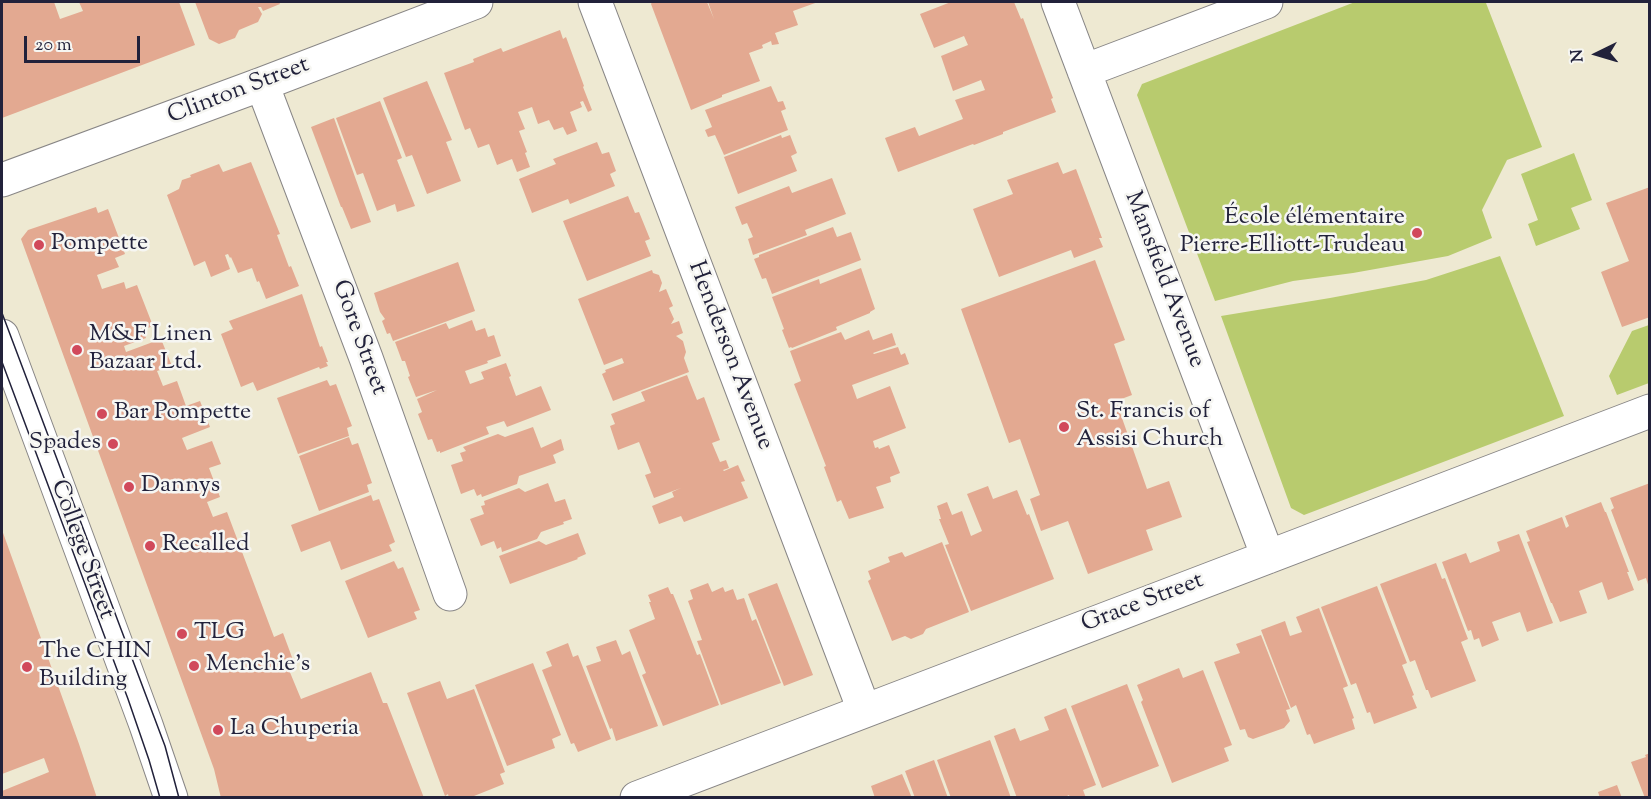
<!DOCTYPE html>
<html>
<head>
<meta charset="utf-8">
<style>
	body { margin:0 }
	#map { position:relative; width:1651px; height:799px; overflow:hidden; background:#eee9d2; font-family:"Sorts Mill Goudy",serif }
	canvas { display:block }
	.frame { position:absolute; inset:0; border:3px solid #22223b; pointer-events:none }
	.north { position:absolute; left:1567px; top:24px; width:60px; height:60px; -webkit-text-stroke:4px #f6f6f2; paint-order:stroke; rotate:265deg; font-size:16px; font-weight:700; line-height:24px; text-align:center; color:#22223b }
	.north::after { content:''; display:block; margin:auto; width:21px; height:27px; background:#22223b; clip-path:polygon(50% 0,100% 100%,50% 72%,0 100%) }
	.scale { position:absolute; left:24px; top:36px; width:116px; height:27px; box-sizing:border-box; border:3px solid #22223b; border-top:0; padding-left:8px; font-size:18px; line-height:21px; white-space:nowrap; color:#22223b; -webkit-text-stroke:4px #f6f6f2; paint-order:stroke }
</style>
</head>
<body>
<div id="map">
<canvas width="1651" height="799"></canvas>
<div class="frame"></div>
<div class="north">N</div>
<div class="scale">20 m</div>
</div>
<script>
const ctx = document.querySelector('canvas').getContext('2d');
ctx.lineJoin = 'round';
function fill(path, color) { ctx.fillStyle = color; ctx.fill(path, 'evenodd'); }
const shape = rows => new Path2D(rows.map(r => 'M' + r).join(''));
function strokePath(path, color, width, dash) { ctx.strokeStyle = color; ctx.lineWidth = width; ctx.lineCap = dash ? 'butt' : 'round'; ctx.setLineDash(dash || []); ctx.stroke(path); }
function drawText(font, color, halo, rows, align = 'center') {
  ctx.font = font + ' "Sorts Mill Goudy",serif'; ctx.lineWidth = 5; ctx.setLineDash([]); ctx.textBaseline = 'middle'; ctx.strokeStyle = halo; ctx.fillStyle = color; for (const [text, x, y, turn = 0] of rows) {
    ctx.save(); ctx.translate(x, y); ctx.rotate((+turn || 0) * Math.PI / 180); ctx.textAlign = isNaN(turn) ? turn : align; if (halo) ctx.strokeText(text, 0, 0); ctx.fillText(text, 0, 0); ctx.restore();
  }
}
const green = shape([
	[1355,2,1489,2,1486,3,1542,147,1507,160,1482,210,1492,238,1448,256,1353,273,1293,281,1215,301,1137,95,1142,84],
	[1574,153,1592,200,1571,208,1580,229,1536,246,1528,224,1538,220,1521,174],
	[1500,256,1564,416,1304,515,1291,508,1221,316,1330,298,1426,280],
	[1649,325,1649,383,1617,395,1609,376,1632,331]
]);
const building = shape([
	[2,2,54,2,60,19,83,11,79,2,179,2,195,45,2,118],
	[195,2,279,2,280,4,263,11,261,7,258,7,262,14,258,22,239,30,235,38,219,44,209,39],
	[652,2,707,2,714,19,708,2,818,2,793,11,798,25,775,33,779,44,772,45,771,41,762,45,763,48,749,53,760,81,722,95,722,97,691,110,651,4],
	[951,2,1014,2,1021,19,1023,18,1053,98,1051,99,1056,112,1003,132,1003,134,974,145,973,144,898,172,885,138,915,127,919,136,963,119,955,100,985,90,981,80,953,91,941,56,968,45,964,36,934,48,920,14],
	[560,30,563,39,566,37,584,86,583,87,592,110,588,112,583,101,580,102,582,107,570,112,577,131,567,135,563,127,554,130,549,120,538,124,532,107,518,112,525,129,519,131,527,152,525,153,530,167,517,172,512,159,497,165,489,144,478,148,470,128,465,130,444,73,474,62,473,59,501,48,503,52],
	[427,81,452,140,446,142,461,181,427,194,412,155,406,157,383,98],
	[771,86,778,102,783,101,786,109,781,111,788,130,724,155,715,135,708,137,705,130,712,127,705,110],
	[380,101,402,158,397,160,415,206,397,212,395,204,377,211,363,173,357,175,336,118],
	[334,118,371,222,351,229,342,207,341,207,311,127],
	[781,135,782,138,790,135,797,153,791,156,797,171,738,194,724,157],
	[597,142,602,154,609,152,616,171,610,174,615,186,570,204,568,199,532,213,519,179,556,164,553,159],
	[251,162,280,234,277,235,289,267,291,266,299,286,266,299,259,281,257,282,252,268,238,273,231,257,230,258,228,254,225,255,230,269,211,277,205,261,194,266,167,195,179,189,182,180,191,177,190,175,219,164,223,172],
	[1058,162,1063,174,1076,169,1102,238,1099,238,1103,247,1074,258,1071,250,999,277,973,209,1013,194,1007,180],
	[832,178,846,214,805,230,807,235,753,255,748,239,753,237,747,223,742,225,735,207,789,186,792,193],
	[1650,187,1650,317,1622,327,1601,272,1629,261,1606,203],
	[628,196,635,213,639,212,650,239,645,241,651,256,587,281,563,221],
	[96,207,98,213,108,209,125,254,115,258,119,267,97,275,102,289,124,282,126,289,137,285,153,326,143,330,146,338,124,346,126,352,161,339,172,366,157,371,163,386,177,381,186,406,200,401,210,427,182,438,187,450,212,441,221,464,209,468,220,497,207,502,213,517,227,512,274,637,283,633,296,668,289,670,301,699,371,672,383,703,387,703,424,798,221,798,214,769,21,239,28,230],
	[833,227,837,237,851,232,861,260,772,294,766,278,762,279,754,259,759,257,759,255],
	[1095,260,1125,340,1114,344,1132,395,1116,401,1147,489,1169,481,1182,517,1146,530,1153,550,1088,574,1068,521,1041,531,1030,499,1040,495,1020,439,1009,443,961,309],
	[458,262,475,311,393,341,390,333,387,334,382,321,385,319,380,312,374,293],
	[861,268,875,309,870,312,870,313,836,327,837,330,792,348,791,347,789,348,782,330,784,329,772,297,819,279,820,284],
	[652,270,653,273,659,275,662,283,659,292,666,289,673,306,669,308,674,319,671,324,679,321,683,333,676,336,683,341,686,352,684,358,689,372,613,401,602,374,606,372,605,370,624,363,622,358,604,365,578,299],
	[302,294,320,347,322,346,328,362,326,362,328,366,320,369,319,367,257,391,253,382,241,387,221,334,233,329,229,321],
	[472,320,476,331,485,328,488,337,494,335,501,356,487,361,488,363,465,371,470,384,484,379,481,372,506,363,511,376,509,377,516,396,541,386,551,410,507,427,504,421,486,427,489,434,440,453,440,451,437,452,432,439,428,440,418,414,422,412,417,399,437,390,416,397,408,377,410,376,405,361,402,361,395,342,446,323,449,329],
	[869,330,873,340,892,333,896,345,873,353,874,354,898,347,901,355,905,353,909,364,852,385,857,399,890,386,906,428,873,441,875,448,878,447,879,449,889,445,900,473,890,477,891,482,876,487,884,508,849,519,841,500,837,502,824,467,826,466,794,384,801,381,790,351,841,332,845,340],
	[687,375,697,400,704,397,720,440,712,443,720,462,726,460,729,468,723,470,724,471,738,465,745,481,741,482,748,498,684,522,681,516,659,524,652,506,674,497,672,492,681,488,654,498,645,475,651,473,639,442,618,450,610,426,615,424,611,414,645,401,641,392],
	[327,380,330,386,336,384,352,426,347,428,349,436,298,454,277,398],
	[533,427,541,448,561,439,564,450,553,455,556,463,519,476,517,484,482,497,481,494,477,496,474,489,461,494,451,465,463,461,460,453,466,451,463,447,498,434,505,437],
	[349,437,352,445,358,443,372,483,367,485,369,492,319,511,299,456],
	[548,483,555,502,565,499,572,519,563,522,564,524,541,532,537,539,502,552,501,547,497,549,494,541,481,546,470,519,484,514,481,506,485,505,484,501,519,488,525,492],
	[1650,483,1650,588,1649,588,1646,578,1638,581,1611,510,1614,508,1610,498],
	[988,486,993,499,1017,490,1027,515,1029,514,1054,579,971,611,945,545,949,544,939,519,941,519,937,506,947,502,952,515,962,511,971,536,982,531,967,494],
	[371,495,373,501,379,499,395,542,389,545,392,551,341,570,330,541,301,552,291,525],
	[1601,502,1605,512,1606,512,1629,572,1627,572,1634,590,1608,600,1602,582,1579,591,1587,613,1560,622,1552,603,1551,603,1527,542,1530,541,1526,531,1562,517,1566,528,1569,526,1565,516],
	[2,530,79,744,97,798,2,798,2,791,49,772,44,758,2,774],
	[578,533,586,554,577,558,578,559,510,584,499,556,539,541,546,545],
	[1519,534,1553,623,1527,632,1520,612,1492,622,1499,640,1482,647,1479,638,1474,640,1471,630,1468,631,1442,562,1466,553,1470,563,1500,551,1497,542],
	[942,542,969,612,926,629,923,634,911,639,905,636,892,641,868,581,871,579,868,571,890,562,888,557,902,552,905,557],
	[394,561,398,569,403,567,420,610,414,612,417,619,368,638,345,581],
	[1436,563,1442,579,1445,578,1468,639,1461,642,1476,681,1431,698,1428,690,1426,690,1415,660,1410,662,1380,584],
	[708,583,712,592,723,587,725,592,733,589,737,600,744,598,752,621,756,619,781,683,721,705,697,641,702,640,688,601,693,599,690,590],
	[777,583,813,675,784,686,748,594],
	[1377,586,1407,663,1402,665,1414,695,1412,696,1417,708,1374,724,1370,712,1367,713,1356,683,1351,685,1321,607],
	[668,587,671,594,673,594,680,611,697,655,700,654,719,705,663,726,642,675,646,673,629,630,655,619,649,602,651,602,648,595],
	[1319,608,1348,686,1343,688,1354,718,1352,719,1355,729,1314,744,1310,734,1307,735,1296,705,1291,708,1261,630,1285,621,1290,636,1302,632,1296,617],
	[1261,635,1290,709,1286,710,1290,721,1284,728,1253,739,1248,737,1245,729,1240,730,1214,662,1240,653,1236,644],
	[616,640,622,655,630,651,658,726,616,741,612,728,610,729,586,666,601,661,596,647],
	[568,643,573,657,578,655,611,739,578,752,574,743,571,744,542,670,552,666,546,652],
	[533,663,561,735,552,739,555,748,507,766,475,685],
	[1179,668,1183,678,1203,670,1232,745,1224,748,1229,761,1172,783,1141,702,1143,700,1137,685],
	[440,681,447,699,474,689,505,772,500,774,504,784,469,798,449,798,448,794,445,796,407,693],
	[1127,684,1159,766,1102,788,1071,706],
	[1066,708,1096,785,1083,790,1086,798,1070,798,1069,795,1063,798,1017,798,994,736,1015,728,1020,741,1049,730,1044,717],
	[990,740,1011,798,951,798,937,760],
	[1650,753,1650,798,1645,798,1631,762,1646,757,1645,755],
	[934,760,948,798,915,798,905,771],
	[902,774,912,798,875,798,871,786],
	[1617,785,1622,798,1600,798,1598,792]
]);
const minor = shape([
	[595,2,864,710],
	[1058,2,1268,557],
	[1084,71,1266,2],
	[262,84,366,358,450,594],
	[2,180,262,84,476,2],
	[637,798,1650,411]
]);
const secondary = shape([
	[2,336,146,725,171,798]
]);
const tram = shape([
	[2,313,165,746,179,798],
	[2,362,128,699,149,760,160,798]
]);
const markers = [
	[1417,233,6,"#d1495b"],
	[39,245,6,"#d1495b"],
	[77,350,6,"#d1495b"],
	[102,414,6,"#d1495b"],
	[1064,427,6,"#d1495b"],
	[113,444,6,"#d1495b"],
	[129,487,6,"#d1495b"],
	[150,546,6,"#d1495b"],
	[182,634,6,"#d1495b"],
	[194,666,6,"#d1495b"],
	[27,667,6,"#d1495b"],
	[218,730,6,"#d1495b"]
];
const streetNames = [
	["Clinton Street",239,92,-21],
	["Mansfield Avenue",1163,280,69],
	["Gore Street",358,338,70],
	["Henderson Avenue",729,356,69],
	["College Street",81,550,70],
	["Grace Street",1143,604,-21]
];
const poiNames = [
	["École élémentaire",1405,219,"right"],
	["Pierre-Elliott-Trudeau",1405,247,"right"],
	["Pompette",51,245],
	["M&F Linen",89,336],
	["Bazaar Ltd.",89,364],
	["St. Francis of",1076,413],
	["Assisi Church",1076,441],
	["Bar Pompette",114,414],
	["Spades",101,444,"right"],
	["Dannys",141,487],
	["Recalled",162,546],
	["TLG",194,634],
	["The CHIN",39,653],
	["Building",39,681],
	["Menchie's",206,666],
	["La Chuperia",230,730]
];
fill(green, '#b8cb6e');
fill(building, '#e3a991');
strokePath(minor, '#888686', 35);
strokePath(secondary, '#888686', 35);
strokePath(minor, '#fff', 33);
strokePath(secondary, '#fff', 33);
strokePath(tram, '#22223b', 1.5);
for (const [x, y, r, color] of markers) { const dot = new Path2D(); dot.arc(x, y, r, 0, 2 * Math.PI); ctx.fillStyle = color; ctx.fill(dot); strokePath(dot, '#f6f6f2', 2); }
drawText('24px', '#22223b', '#f6f6f2', streetNames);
drawText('24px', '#22223b', '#f6f6f2', poiNames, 'left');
</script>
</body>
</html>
